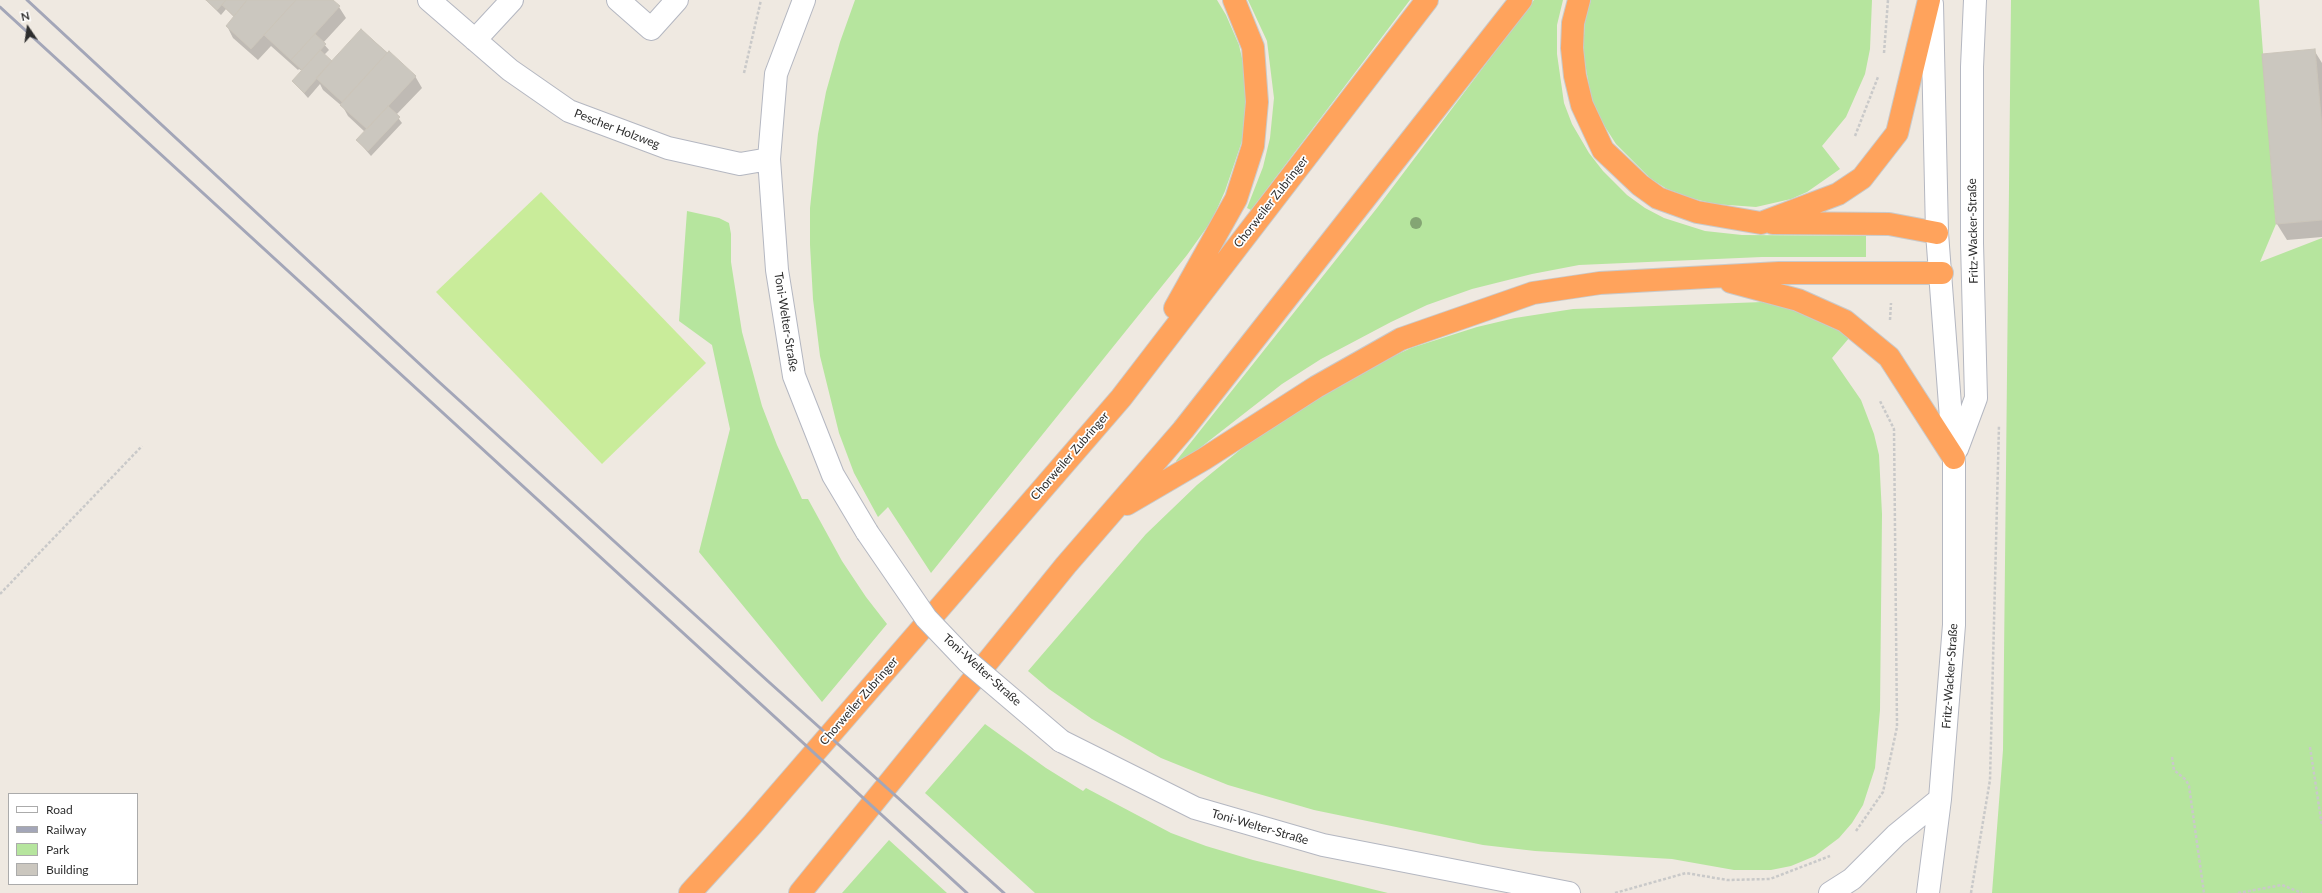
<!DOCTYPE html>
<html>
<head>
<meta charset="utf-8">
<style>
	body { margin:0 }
	#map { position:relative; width:2322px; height:893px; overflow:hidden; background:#efe9e1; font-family:Lato,sans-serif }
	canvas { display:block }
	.legend { position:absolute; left:8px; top:793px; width:130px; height:92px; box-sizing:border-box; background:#fff; border:1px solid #ababab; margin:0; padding:5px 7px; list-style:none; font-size:12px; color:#2e2e2e }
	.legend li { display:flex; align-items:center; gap:8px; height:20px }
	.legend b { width:20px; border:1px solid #ababab }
	.north { position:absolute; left:8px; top:8px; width:40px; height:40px; -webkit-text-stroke:3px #fff; paint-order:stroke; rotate:347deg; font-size:11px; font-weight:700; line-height:16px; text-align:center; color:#2e2e2e }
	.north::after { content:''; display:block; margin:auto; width:14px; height:18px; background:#2e2e2e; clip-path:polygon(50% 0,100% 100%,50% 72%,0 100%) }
</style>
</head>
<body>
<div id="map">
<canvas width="2322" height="893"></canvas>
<ul class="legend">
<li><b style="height:5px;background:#fff"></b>Road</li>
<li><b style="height:5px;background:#a3a6b8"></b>Railway</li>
<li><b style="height:11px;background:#b6e59e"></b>Park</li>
<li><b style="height:11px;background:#cbc7bf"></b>Building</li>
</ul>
<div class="north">N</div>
</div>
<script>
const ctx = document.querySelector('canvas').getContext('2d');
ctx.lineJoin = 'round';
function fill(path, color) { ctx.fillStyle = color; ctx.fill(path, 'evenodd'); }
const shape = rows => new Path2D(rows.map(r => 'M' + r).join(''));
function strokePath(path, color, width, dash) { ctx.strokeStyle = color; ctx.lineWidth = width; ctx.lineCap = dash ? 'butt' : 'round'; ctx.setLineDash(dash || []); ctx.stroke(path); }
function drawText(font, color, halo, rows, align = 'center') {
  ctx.font = font + ' Lato,sans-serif'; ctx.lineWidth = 3.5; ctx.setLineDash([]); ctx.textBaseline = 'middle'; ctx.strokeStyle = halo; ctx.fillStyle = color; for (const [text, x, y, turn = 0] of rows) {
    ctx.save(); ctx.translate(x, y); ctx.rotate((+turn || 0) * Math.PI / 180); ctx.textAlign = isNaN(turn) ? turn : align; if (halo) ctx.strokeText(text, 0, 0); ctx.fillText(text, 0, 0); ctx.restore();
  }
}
const green = shape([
	[855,0,1217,0,1226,15,1239,45,1245,71,1246,121,1242,141,1225,191,1212,220,1187,255,931,573,888,507,878,517,854,473,839,433,820,356,813,299,810,245,810,208,818,134,826,92,840,42],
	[1248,0,1410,0,1251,210,1247,208,1263,167,1270,138,1274,98,1267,41],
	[1534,0,1563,0,1557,25,1557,54,1564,103,1572,124,1589,153,1603,171,1627,195,1645,208,1664,218,1705,231,1742,235,1866,236,1866,257,1762,257,1579,265,1532,274,1472,289,1427,305,1391,322,1321,359,1282,384,1178,465,1176,461,1377,208],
	[1591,0,1872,0,1870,49,1865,74,1846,117,1822,146,1840,169,1807,192,1791,199,1756,207,1714,204,1691,198,1667,189,1651,179,1616,144,1600,119,1591,97,1583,52,1585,19],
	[2011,0,2259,0,2276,224,2260,262,2322,238,2322,893,1992,893,2003,750],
	[687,211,719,218,729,223,731,234,731,262,742,332,762,406,777,445,802,499,808,499,842,561,866,597,887,624,822,702,699,552,730,429,712,345,679,321],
	[1763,302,1783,305,1819,317,1850,337,1832,358,1861,400,1874,434,1879,455,1882,514,1880,710,1875,768,1863,805,1852,823,1839,838,1815,856,1791,866,1771,870,1734,870,1672,859,1535,851,1483,845,1314,810,1228,785,1161,758,1092,719,1049,689,1028,671,1146,534,1197,485,1262,432,1368,368,1411,348,1477,327,1515,318,1573,309],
	[985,724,1046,768,1083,791,1086,788,1171,833,1206,846,1253,860,1388,893,1035,893,925,793],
	[889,840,947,893,842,893]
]);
const pitch = shape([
	[541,192,706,363,602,464,436,292]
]);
const shadow = shape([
	[206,0,332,0,339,7,346,18,323,43,329,50,324,55,332,62,361,30,415,76,422,88,396,115,402,123,371,156,357,140,365,132,348,116,343,107,323,90,320,84,308,98,293,81,302,71,299,69,298,70,271,46,258,60,233,38,227,26,235,18,226,9,221,15],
	[2314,50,2322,63,2322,237,2287,240,2277,224]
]);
const building = shape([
	[206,0,226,0,217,10,206,0],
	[226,0,247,0,234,16,222,5,226,0],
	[247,0,296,0,251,49,226,26,247,0],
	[296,0,333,0,340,6,291,60,264,35,296,0],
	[361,29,387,53,342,102,316,78,361,29],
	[315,34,326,44,302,70,291,60,315,34],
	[2315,49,2322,128,2322,220,2276,224,2262,54,2315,49],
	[320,50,332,61,304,93,292,81,320,50],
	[389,51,416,76,367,129,340,105,389,51],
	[388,106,400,117,368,151,356,140,388,106]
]);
const path = shape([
	[1884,53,1888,0],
	[744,73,761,0],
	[1855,136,1878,77],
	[1890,320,1891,303],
	[0,594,142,446],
	[2310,747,2322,826],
	[2172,757,2174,770,2186,780,2189,786,2204,893],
	[1856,831,1883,792,1897,727,1894,429,1880,401],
	[1615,893,1686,873,1727,880,1770,879,1830,856],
	[1971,893,1990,780,1999,425],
	[2238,893,2282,885,2302,893]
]);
const minor = shape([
	[429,0,510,70,569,111,668,148,740,164,769,159],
	[618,0,651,29,677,0],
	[804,0,776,74,769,159,777,270,794,376,833,475,867,532],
	[475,40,512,0],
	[1957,449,1976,398,1972,243,1972,67,1975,0],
	[1061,741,1195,808,1323,845,1569,893],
	[1830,893,1852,879,1896,835,1940,799],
	[1928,893,1940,799,1954,625,1954,458,1937,233,1932,4]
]);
const highway = shape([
	[1579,0,1573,23,1572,48,1575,76,1582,105,1603,150,1640,185,1658,198,1697,212,1761,223,1838,194,1862,178,1897,133,1929,0],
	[1773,223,1889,224,1937,233],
	[1731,282,1798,300,1845,321,1889,357,1954,458],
	[1175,308,1236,199,1253,146,1257,102,1253,47,1234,0],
	[1127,504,1204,459,1316,387,1401,339,1533,293,1600,283,1779,273,1942,273],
	[690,893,752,825,1121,398,1427,0],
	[800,893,1066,565,1183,430,1521,0]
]);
const rail = shape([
	[27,0,438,381,770,683,1004,893],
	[0,7,967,893]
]);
const minorBridge = shape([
	[867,532,926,618,967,661,1061,741]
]);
const trees = [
	[1416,223]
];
const streetNames = [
	["Pescher Holzweg",617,129,21],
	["Chorweiler Zubringer",1271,202,-52],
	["Fritz-Wacker-Straße",1973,231,-91],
	["Toni-Welter-Straße",786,322,81],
	["Chorweiler Zubringer",1070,456,-49],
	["Toni-Welter-Straße",982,670,42],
	["Fritz-Wacker-Straße",1950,676,-86],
	["Chorweiler Zubringer",859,701,-49],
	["Toni-Welter-Straße",1260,827,16]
];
fill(green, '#b6e59e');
fill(pitch, '#c9ec9a');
fill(shadow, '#0003');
fill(building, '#cbc7bf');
strokePath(building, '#cbc5ba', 1);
strokePath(minor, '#b4b7c1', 24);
strokePath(highway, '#c9c9c9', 24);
strokePath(path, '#c9c9c9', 2.5, [3, 2]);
strokePath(minor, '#fff', 22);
strokePath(highway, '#ffa35c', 22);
strokePath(rail, '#a3a6b8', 3);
strokePath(minorBridge, '#b4b7c1', 24, []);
strokePath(minorBridge, '#fff', 22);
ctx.fillStyle = '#84a574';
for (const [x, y] of trees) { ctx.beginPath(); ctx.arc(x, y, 6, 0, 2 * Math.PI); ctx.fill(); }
drawText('12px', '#2e2e2e', '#fff', streetNames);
</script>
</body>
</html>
